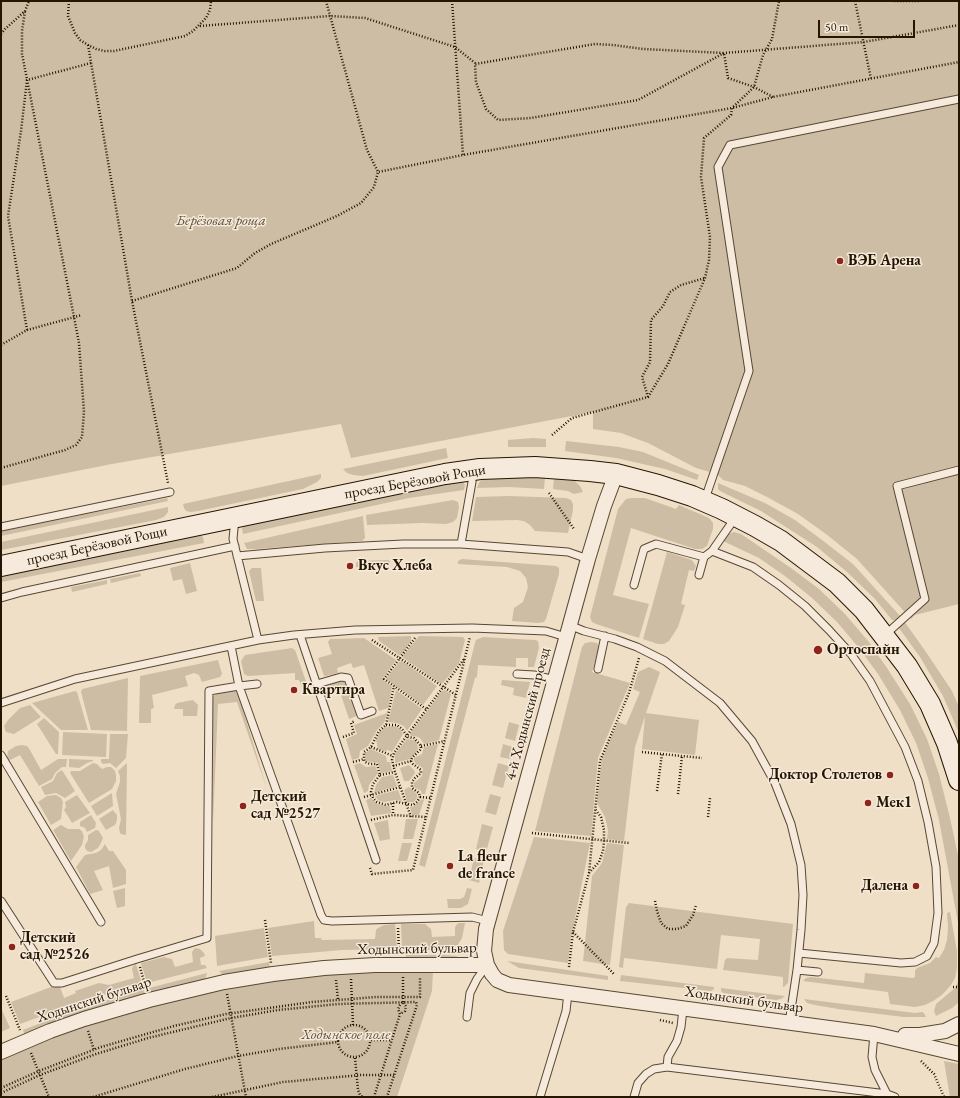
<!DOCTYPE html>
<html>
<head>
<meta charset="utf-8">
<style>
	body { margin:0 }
	#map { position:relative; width:960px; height:1098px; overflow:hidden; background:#f0dfc7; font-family:"EB Garamond",serif }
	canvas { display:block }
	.frame { position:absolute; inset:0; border:2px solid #251601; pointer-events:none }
	.scale { position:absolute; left:818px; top:20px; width:97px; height:18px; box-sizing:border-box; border:2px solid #251601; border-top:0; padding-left:5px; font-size:12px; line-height:14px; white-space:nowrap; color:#251601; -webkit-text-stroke:3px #f5eadb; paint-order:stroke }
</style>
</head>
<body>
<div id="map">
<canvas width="960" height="1098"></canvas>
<div class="frame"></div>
<div class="scale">50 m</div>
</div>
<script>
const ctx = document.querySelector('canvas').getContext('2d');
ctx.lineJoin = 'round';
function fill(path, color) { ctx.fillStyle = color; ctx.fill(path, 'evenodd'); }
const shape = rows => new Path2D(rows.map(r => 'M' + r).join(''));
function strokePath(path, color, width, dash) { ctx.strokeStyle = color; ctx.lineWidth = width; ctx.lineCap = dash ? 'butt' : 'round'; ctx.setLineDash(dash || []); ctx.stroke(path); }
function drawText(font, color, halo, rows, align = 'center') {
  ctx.font = font + ' "EB Garamond",serif'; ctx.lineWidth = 3; ctx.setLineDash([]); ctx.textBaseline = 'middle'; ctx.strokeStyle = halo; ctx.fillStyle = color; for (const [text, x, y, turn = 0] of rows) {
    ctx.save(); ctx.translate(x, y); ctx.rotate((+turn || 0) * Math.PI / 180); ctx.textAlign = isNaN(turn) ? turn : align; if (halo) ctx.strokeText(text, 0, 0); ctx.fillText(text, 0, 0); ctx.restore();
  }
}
const green = shape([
	[1,1,959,1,959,604,915,615,911,619,857,559,826,534,798,514,767,497,745,486,723,480,717,474,696,468,648,443,621,433,593,429,593,412,351,458,341,424,112,464,1,486],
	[533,438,546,439,546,447,508,447,508,440],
	[566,441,619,447,643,452,699,475,697,480,665,469,616,458,565,451],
	[446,448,448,458,363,476,353,475,347,473,343,469],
	[321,474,321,478,317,482,303,489,198,511,191,512,186,511,184,508,183,504],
	[489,476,545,477,544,489,509,487,477,488,479,483,483,478],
	[554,477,568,479,575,481,580,486,583,492,574,494,568,491,553,489],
	[458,479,463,482,465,485,464,490,409,498,243,534,242,528,246,523],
	[718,483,765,503,795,520,822,540,853,564,901,617,896,620,892,620,875,599,847,572,817,547,761,511,720,491,718,489],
	[509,496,566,498,571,500,573,504,573,510,568,533,535,531,530,525,524,521,517,520,472,521,476,497],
	[167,498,168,501,1,536,1,531],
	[631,498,645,498,676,509,679,505,709,518,713,523,713,529,707,546,702,549,695,549,631,528,613,595,649,604,639,638,596,624,592,622,590,617,618,509,626,499],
	[453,500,458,502,459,507,457,518,453,522,446,524,423,523,367,525,366,515],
	[168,507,168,512,164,517,156,520,1,550,1,542],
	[363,516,365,538,362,541,257,549,247,549,244,543],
	[734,532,741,534,791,568,819,589,845,614,868,641,887,668,910,704,927,739,939,774,950,818,959,860,959,928,939,820,928,778,916,743,900,710,878,674,859,648,837,622,812,598,785,576,759,558,723,541,726,535],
	[198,534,203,537,204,543,1,582,1,570],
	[667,552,692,560,696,566,694,571,689,570,681,604,685,605,678,627,669,641,664,644,658,644,643,639],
	[462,559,556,566,559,568,559,574,546,619,544,622,538,623,512,621,514,608,523,602,528,587,526,578,520,571,507,567,458,564,458,561],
	[389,560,390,562,390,566,356,567,356,563,358,561],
	[190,563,197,591,186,594,182,579,173,581,170,568],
	[252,568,261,568,264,601,256,601,249,571],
	[140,573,141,576,111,583,110,579],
	[107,580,107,584,72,592,71,587],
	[904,621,926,652,952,691,959,707,959,733,943,696,920,657,899,628,899,624],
	[411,636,411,641,401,655,399,655,379,641,378,637],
	[419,636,463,637,465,640,459,663,443,683,440,683,402,657],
	[483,637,535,640,538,641,539,648,534,667,528,667,528,658,516,658,516,667,478,665,477,677,475,678,425,867,419,865,475,643,476,640],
	[364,638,396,660,382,679,392,687,388,708,379,711,364,665,353,668,351,663,337,668,338,673,326,676,324,676,318,658,332,654,328,642,330,639],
	[591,642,597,643,599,647,592,672,630,683,598,758,591,836,535,831,582,647,585,643],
	[292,648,295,650,309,690,304,692,299,680,295,680,295,673,248,676,244,674,241,661,245,655],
	[218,660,222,674,220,677,202,682,199,675,194,673,185,676,188,686,152,695,154,708,151,709,151,723,139,723,140,676],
	[402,661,437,686,423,705,386,679,399,662],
	[649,667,660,672,646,713,699,720,695,755,642,749,645,716,635,747,624,841,607,839,608,830,605,817,597,803,601,764,603,757,618,722,626,725,640,692,633,689,638,672],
	[128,678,127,731,91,730,81,692,82,689],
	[340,680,348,684,359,715,349,719,340,692,331,695,328,687,329,684],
	[502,680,530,682,526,698,513,695,514,688,501,685],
	[234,690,238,693,267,789,237,702,218,704,213,823,213,697,216,694],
	[396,690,422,709,407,731,404,726,397,723,388,722],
	[445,690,451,694,439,740,424,744,420,738,415,736,411,736,410,734,442,691],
	[75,691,77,692,88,730,61,730,32,703],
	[193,700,198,705,197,716,183,716,183,709,174,709,175,705,177,703],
	[30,705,41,717,14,734,6,732,4,726,8,720,20,708],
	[387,713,384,723,377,730,368,746,360,751,359,758,352,760,346,739,357,734,354,725],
	[44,718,59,732,58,754,56,754,37,724],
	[509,722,519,725,515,741,505,738],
	[392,726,397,727,401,730,403,734,392,752,388,750,385,751,378,749,376,740,380,732,384,728],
	[63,732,107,734,106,757,62,755],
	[110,734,128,734,126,758,116,768,110,763,103,764,101,762,101,759,109,759],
	[407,739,413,740,416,741,418,748,417,752,410,759,395,763,395,754],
	[438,744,425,794,422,794,421,791,414,787,414,783,422,776,423,768,416,764,414,761,414,758,422,754,424,747],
	[503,744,513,747,510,759,500,757],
	[22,745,27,746,30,750,41,770,58,759,67,759,66,767,62,767,55,773,52,779,39,786,20,755,10,760,7,758,8,751,16,746],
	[371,749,386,756,387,762,390,762,392,771,381,773,378,763,366,761,365,753],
	[69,759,93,760,93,761,87,763,79,768,69,767],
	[93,763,97,764,102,769,107,767,111,767,115,771,116,775,116,781,112,789,89,803,70,773,71,771,80,771],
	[127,763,126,835,121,834,120,833,119,828,121,819,116,794,120,782,120,776,118,771],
	[360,763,366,767,375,766,378,773,369,785,368,791,364,793,354,765],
	[498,763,509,766,503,788,492,785],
	[409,765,414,770,415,773,409,781,404,781,400,768],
	[62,770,75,791,65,798,56,793,45,795,41,787,53,781,57,773],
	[393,775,397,786,374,793,376,785,382,777],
	[409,787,417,794,417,798,414,802,407,802,404,790],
	[398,790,402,801,396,800,384,802,378,800,375,796],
	[112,793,113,806,97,816,91,806],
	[490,794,501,797,496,815,485,812],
	[56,795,61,798,63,802,61,819,51,825,38,802,47,796],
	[77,795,90,813,72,823,64,810,66,807,65,802],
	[371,798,377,804,386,806,390,806,391,813,371,816,366,800],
	[422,799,424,800,419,815,412,815,410,807,414,806],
	[113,810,117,815,117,820,115,825,106,830,99,819],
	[91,815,96,823,95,828,87,832,85,828,80,826,80,822],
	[406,819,418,819,413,839,403,839],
	[388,820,390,839,380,841,374,823],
	[482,824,493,827,486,852,476,849],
	[61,825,68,829,79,829,82,831,84,837,82,845,71,861,53,830],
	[96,830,99,831,103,838,101,843,98,848,91,852,87,851,85,848,85,845,88,840,88,835],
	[534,837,590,843,571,938,568,963,508,954,504,950,503,931],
	[402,843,412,843,407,861,398,861],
	[607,843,624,845,610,965,583,961,592,876,602,863],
	[105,844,109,851,113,851,126,870,126,884,113,888,109,866,94,871,103,890,90,894,76,867,85,855,96,853,101,850],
	[474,858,484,860,479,883,469,880],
	[125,888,125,906,117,908,113,891],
	[467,888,472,889,468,904,461,908,448,908,447,899,460,899,464,897],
	[629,903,793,924,788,983,784,987,783,987,783,977,723,970,725,960,727,958,758,960,760,939,721,935,717,969,624,958,623,968,619,967,626,907],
	[950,912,957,951,957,968,955,978,951,985,942,995,933,1001,925,1005,915,1007,890,1004,888,992,803,981,806,978,811,977,864,983,865,973,913,978,915,977,915,971,917,968,930,963,936,957,939,958,944,950,947,940,948,927,947,913],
	[314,921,315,938,321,938,322,940,375,939,376,930,378,928,384,925,395,924,397,949,342,950,272,956,268,928],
	[458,923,465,923,462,938,454,951,402,949,401,924,425,924,431,929,432,937,455,936,455,927],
	[264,928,268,957,217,966,215,936],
	[195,948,200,949,204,953,205,956,200,958,201,965,205,965,207,968,147,983,141,963,164,957,172,959,175,967,193,962,192,952],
	[406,955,443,955,458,956,451,960,406,960],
	[507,961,608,976,608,980,519,968],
	[269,962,270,969,223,975,219,971],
	[136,964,142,984,75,1004,20,1024,11,1002,59,984,64,998,76,993,75,991,99,983,109,985,134,978,132,969,133,966],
	[375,970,433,971,432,991,397,1097,1,1097,1,1057,78,1026,169,999,274,979],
	[207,973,205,979,150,994,149,988],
	[621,975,714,987,714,989,711,991,620,981],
	[959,980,959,1002,952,1008,936,1016,934,1011,936,1004,955,988],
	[721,988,785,996,781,999,776,1000,723,993,721,991],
	[143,989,145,995,25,1036,23,1030,69,1012],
	[804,999,915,1013,922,1012,924,1013,926,1017,904,1017,838,1009,815,1005,807,1003],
	[1,1008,10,1028,1,1032],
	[944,1061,959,1064,959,1097,950,1097]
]);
const path = shape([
	[69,1,68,16,75,33,80,40,88,45,96,49,105,51,114,51,185,36,193,31,206,18,210,10,211,1],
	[326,1,367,150,378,172,463,155,732,108,773,97,959,62],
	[452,1,463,155],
	[855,1,871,79],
	[894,1,919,1],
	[200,26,330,16,365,18,455,47,475,63],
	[1,34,5,29,25,11,29,1],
	[88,45,132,301,168,483],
	[773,97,754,87,728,78,724,53,643,49,613,45,595,44,475,64,476,82,486,109,498,120,531,118,638,100,724,53,864,42,959,25],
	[132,301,237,268,255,253,271,244,337,216,361,203,374,187,378,172],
	[27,330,82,315],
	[1,345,27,330,8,216,21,131,27,80,91,63],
	[648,397,642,377,650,362,651,320,663,306,670,292,681,285,705,278],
	[552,435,572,418,648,397,668,364,705,278,709,260,710,237,701,177,704,138,731,115,732,108,754,87,763,55,772,39,779,1],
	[1,468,65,450,76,445,82,437,84,412,79,343,74,317,22,54,22,31,25,11],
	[549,493,574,529],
	[415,638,384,679,426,709],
	[372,640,456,695],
	[386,725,397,725,402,729,408,737,414,738,421,746,421,749,412,758,411,761,413,764,421,770,421,773,415,778,412,782,412,788,419,793,420,797,417,802,413,805,397,802,386,805,377,802,373,798,371,792,373,784,380,775,377,764,370,764,365,762,364,759,364,752,371,747,379,731,386,725,394,686],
	[343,737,354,733,351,723,355,721],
	[421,746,445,741],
	[371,747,393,756],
	[642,752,702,758],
	[353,762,364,759],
	[393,766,411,761],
	[380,775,395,772],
	[657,791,662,754],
	[678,794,682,756],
	[364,797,400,787],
	[420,797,431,798],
	[393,803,393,815],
	[411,817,395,772,392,760,394,753,464,659],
	[708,817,710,798],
	[371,820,393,815,426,817],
	[532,833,629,843],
	[370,868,372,874,413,870,470,637],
	[589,873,599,862,603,851,604,841,604,830,601,817,595,809],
	[655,901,657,911,661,923,668,929,677,929,686,926,693,915,696,905],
	[265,920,271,963],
	[398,928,399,952],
	[573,932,614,974],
	[140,967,146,989],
	[569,967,573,932,589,873,600,761,629,693,639,658],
	[351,979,353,1025],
	[336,980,338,1000],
	[953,987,959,987],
	[227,994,246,1097],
	[6,996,20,1030],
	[403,1002,403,976],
	[660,1020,673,1023],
	'338 1041a16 16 0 1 1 32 0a16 16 0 1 1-32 0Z',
	[88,1031,94,1050],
	[371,1040,392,1040],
	[31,1053,49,1097],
	[355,1058,358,1090,360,1095,363,1097],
	[921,1061,934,1074,944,1097],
	[1,1088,39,1071,101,1047,174,1026,226,1014,312,1002,376,997,420,997,420,978],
	[1,1093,40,1075,96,1054,148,1038,231,1018,278,1010,338,1004,416,1002,417,1005,387,1097],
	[93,1097,185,1069,238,1056,279,1049,338,1042],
	[212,1097,283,1082,361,1075,394,1075],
	[374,1097,400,1014,398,1009,400,1005,403,1002,406,1006,405,1011,400,1014]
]);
const lane = shape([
	[705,499,749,371,718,167,730,145,959,99],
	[235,518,233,539,258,640],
	[1,527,170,492],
	[461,544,472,482,472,472,473,472],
	[712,551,753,567,779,585,805,606,829,630,851,654,870,681,905,747,918,781,928,822,936,867,938,913,934,943,927,956,915,962,901,963,799,953],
	[237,556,325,548,403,544,461,544,568,552,588,559],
	[699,575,704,557],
	[634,585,644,549,656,544,704,557,712,551,735,518],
	[1,598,22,592,235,546],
	[569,625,584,631,615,639,637,647,665,661,720,703,752,741,775,783,791,824,801,865,803,895,801,930,797,970,789,1023],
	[300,635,376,860],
	[885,635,925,599,897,486,959,470],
	[598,669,605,636],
	[517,674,534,675,555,680],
	[257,684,239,686,321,915,324,920,332,921,472,917,488,921],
	[317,684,341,677,348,678,361,715,372,711],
	[1,703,75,679,258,640,294,635,355,630,472,628,546,631,566,637],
	[1,755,101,922],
	[1,901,54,983,62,983,137,959,207,938,209,691,239,686,231,646],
	[797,970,818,972],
	[467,1017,470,993,477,979,487,965],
	[874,1034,872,1057,875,1070,887,1094],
	[667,1067,668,1057,677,1041,681,1027,683,1009],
	[540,1097,566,1011,568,993],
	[634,1097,638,1083,646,1074,654,1069,667,1067,887,1094,895,1097]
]);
const street = shape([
	[616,474,604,506,588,559,486,929,484,951,487,965,492,974,497,980,509,985,874,1034,959,1054],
	[905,1035,920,1035,945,1031,959,1024],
	[1,1052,50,1031,84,1019,149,1000,224,982,273,974,324,968,375,965,487,965]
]);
const secondary = shape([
	[1,566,445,474,480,469,535,467,590,471,616,474,658,485,692,496,722,509,755,526,781,541,837,583,864,610,907,666,930,704,947,743,959,780]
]);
const markers = [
	[840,261,4,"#8f2418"],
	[350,566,4,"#8f2418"],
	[818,650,5,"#8f2418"],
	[294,690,4,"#8f2418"],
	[890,775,4,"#8f2418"],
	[868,803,4,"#8f2418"],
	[243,806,4,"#8f2418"],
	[450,866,4,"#8f2418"],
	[916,886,4,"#8f2418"],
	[12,947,4,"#8f2418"]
];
const parkNames = [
	["Берёзовая роща",221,221],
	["Ходынское поле",346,1035]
];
const poiNames = [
	["ВЭБ Арена",848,261],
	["Вкус Хлеба",358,566],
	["Ортоспайн",827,650],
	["Квартира",302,690],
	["Доктор Столетов",882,775,"right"],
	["Детский",251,797],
	["сад №2527",251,814],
	["Мек1",876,803],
	["La fleur",458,857],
	["de france",458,874],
	["Далена",908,886,"right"],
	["Детский",20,938],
	["сад №2526",20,955]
];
const streetNames = [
	["проезд Берёзовой Рощи",415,482,-10],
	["проезд Берёзовой Рощи",97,546,-12],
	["4-й Ходынский проезд",528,714,-75],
	["Ходынский бульвар",417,949,-1],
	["Ходынский бульвар",94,1000,-18],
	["Ходынский бульвар",744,1000,8]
];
fill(green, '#cdbda5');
strokePath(lane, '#584832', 9);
strokePath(street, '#584832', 16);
strokePath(secondary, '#251601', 22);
strokePath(path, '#251601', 2.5, [1, 2]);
strokePath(lane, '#f5eadb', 7);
strokePath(street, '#f5eadb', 14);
strokePath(secondary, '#f5eadb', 20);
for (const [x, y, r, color] of markers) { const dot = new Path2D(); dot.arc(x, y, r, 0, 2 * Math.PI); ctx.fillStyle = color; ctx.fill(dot); strokePath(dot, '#f5eadb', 1.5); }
drawText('italic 15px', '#60503a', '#f5eadb', parkNames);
drawText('bold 15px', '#251601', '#f5eadb', poiNames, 'left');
drawText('15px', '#251601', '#f5eadb', streetNames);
</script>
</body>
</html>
